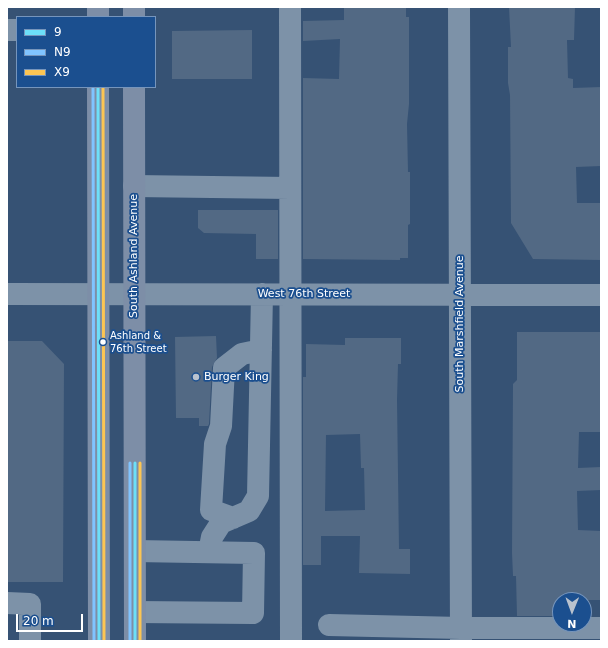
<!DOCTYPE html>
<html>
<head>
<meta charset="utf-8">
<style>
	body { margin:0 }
	#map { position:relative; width:608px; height:648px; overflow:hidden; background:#365274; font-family:"DejaVu Sans",sans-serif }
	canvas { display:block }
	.frame { position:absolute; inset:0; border:8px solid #fff; pointer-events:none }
	.legend { position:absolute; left:16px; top:16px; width:140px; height:72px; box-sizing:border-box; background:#1b4f8f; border:1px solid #7695bc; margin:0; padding:5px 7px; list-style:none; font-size:12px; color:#fff }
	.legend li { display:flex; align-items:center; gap:8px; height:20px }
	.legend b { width:20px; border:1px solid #7695bc }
	.north { position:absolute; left:552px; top:592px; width:40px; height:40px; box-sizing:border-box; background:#1b4f8f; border:1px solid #7695bc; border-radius:50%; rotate:181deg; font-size:11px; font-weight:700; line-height:16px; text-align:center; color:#fff }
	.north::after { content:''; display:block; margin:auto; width:14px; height:18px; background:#b9c2ce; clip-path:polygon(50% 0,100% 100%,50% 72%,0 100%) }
	.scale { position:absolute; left:16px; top:614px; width:67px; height:18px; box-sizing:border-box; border:2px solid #fff; border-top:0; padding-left:5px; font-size:12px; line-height:14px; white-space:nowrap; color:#fff; -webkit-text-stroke:3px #1b4f8f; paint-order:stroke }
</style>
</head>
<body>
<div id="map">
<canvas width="608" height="648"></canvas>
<div class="frame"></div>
<ul class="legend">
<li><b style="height:5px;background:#6ddff8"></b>9</li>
<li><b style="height:5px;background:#80c4ff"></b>N9</li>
<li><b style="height:5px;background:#fcc553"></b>X9</li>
</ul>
<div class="north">N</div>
<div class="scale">20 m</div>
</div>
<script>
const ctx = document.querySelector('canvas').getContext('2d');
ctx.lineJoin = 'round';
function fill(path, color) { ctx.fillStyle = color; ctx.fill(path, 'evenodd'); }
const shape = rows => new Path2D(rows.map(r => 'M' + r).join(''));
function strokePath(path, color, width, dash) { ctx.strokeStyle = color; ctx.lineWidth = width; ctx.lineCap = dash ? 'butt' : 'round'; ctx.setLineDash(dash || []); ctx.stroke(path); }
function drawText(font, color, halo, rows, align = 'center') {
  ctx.font = font + ' "DejaVu Sans",sans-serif'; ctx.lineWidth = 3.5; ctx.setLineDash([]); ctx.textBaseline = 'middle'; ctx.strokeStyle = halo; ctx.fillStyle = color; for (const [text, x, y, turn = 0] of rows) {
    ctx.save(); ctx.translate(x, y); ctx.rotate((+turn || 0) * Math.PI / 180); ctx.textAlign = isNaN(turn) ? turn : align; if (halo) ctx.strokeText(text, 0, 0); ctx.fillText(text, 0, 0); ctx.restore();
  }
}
const building = shape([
	[344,7,406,7,406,17,409,17,409,104,407,124,408,172,410,172,410,224,408,225,408,258,400,258,400,260,303,259,303,78,339,79,340,39,303,41,303,21,344,20],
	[509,7,575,7,574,40,567,40,568,78,573,79,573,88,601,87,601,166,576,167,577,203,601,203,601,260,533,259,511,223,510,95,508,83,508,47,511,47],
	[252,30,252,79,172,79,172,31],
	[198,210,278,210,278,259,256,259,256,234,204,233,198,228],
	[517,332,601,332,601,432,579,432,578,468,601,467,601,490,577,491,578,530,601,531,601,600,560,600,560,616,517,616,516,576,513,576,512,553,513,384,517,380],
	[216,336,217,358,212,367,209,424,208,426,199,426,199,418,176,418,175,337],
	[345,338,401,338,401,364,398,364,397,400,399,549,410,549,410,574,359,573,360,536,321,536,321,565,303,565,303,377,306,377,306,344,345,345],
	[360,434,361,468,364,468,365,510,325,511,326,435],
	[7,341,42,341,64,364,63,582,7,582]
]);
const minor = shape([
	[290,7,291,641],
	[459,7,461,641],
	[7,30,17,30],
	[134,186,290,188],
	[7,294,601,295],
	[233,518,211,510,215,444,221,426,224,368,242,354,261,350],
	[135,551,254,553,253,613,135,612],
	[209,552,212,537,221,523,249,511,258,496,262,294],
	[7,603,30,604,30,641],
	[329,625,461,628,601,628]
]);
const major = shape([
	[98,7,98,17],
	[134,7,134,17],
	[98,87,99,641],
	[134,87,135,641]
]);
const bus1 = shape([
	[98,87,99,641],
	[135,463,135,641]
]);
const bus2 = shape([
	[93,87,94,641],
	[130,463,130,641]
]);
const bus3 = shape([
	[103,87,104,641],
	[140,463,140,641]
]);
const markers = [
	[103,342,3.5,"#fff"],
	[196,377,4,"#b9c2ce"]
];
const busNames = [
	["Ashland &",110,336],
	["76th Street",110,349]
];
const streetNames = [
	["South Ashland Avenue",134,256,-90],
	["West 76th Street",304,294],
	["South Marshfield Avenue",460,324,-90]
];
const poiNames = [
	["Burger King",204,377]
];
fill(building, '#526984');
strokePath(minor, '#7d92a8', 22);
strokePath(major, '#7d8ea7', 22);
strokePath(bus1, '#6ddff8', 3);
strokePath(bus2, '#80c4ff', 3);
strokePath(bus3, '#fcc553', 3);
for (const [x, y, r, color] of markers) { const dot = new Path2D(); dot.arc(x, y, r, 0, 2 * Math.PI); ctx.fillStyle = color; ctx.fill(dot); strokePath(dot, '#1b4f8f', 1.5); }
drawText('10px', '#fff', '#1b4f8f', busNames, 'left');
drawText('11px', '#fff', '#1b4f8f', streetNames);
drawText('11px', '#fff', '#1b4f8f', poiNames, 'left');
</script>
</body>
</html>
